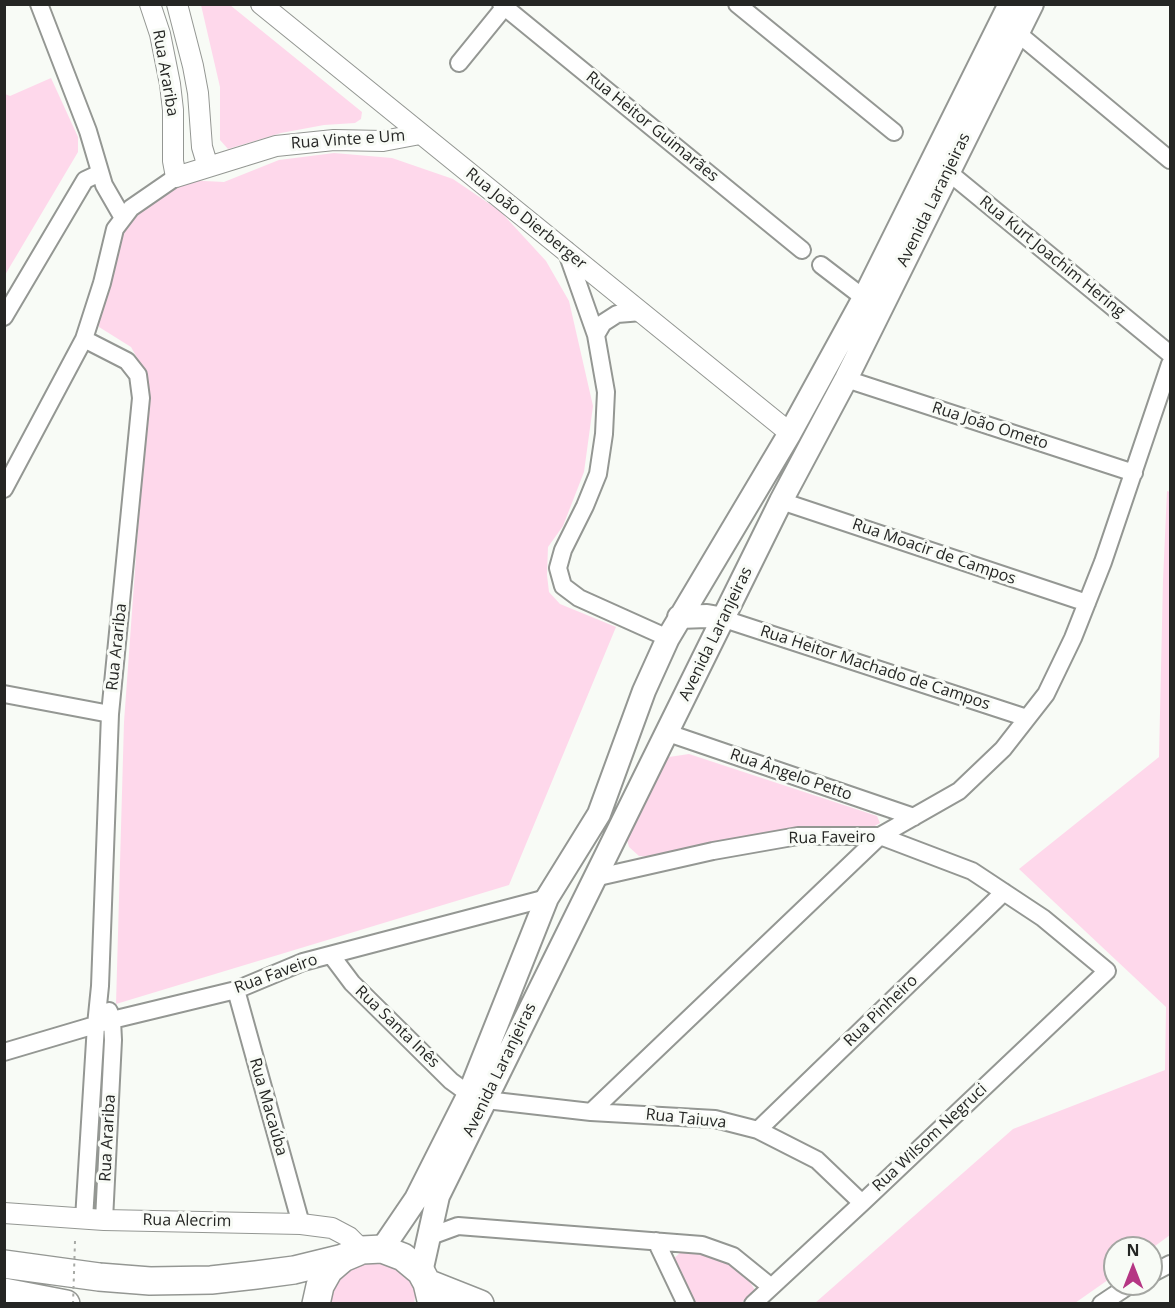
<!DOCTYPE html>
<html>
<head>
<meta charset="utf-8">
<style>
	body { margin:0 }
	#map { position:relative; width:1175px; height:1308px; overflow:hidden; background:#f8fbf6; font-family:"Open Sans",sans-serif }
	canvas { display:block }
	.frame { position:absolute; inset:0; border:6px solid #252624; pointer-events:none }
	.north { position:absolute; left:1103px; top:1236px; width:60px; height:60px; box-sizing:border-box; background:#f8fbf6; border:2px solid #a4a6a2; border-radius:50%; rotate:0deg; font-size:16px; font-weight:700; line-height:24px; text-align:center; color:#252624 }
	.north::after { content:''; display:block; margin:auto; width:21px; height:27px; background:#b53684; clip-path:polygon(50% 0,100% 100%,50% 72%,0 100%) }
</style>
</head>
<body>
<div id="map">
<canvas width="1175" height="1308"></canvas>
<div class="frame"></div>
<div class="north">N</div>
</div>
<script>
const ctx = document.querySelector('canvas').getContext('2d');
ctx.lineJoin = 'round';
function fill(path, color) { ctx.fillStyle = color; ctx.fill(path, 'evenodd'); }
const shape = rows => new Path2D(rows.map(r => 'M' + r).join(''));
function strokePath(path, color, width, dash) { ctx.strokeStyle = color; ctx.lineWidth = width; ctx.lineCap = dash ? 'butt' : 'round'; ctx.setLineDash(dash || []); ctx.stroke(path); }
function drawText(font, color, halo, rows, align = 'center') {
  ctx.font = font + ' "Open Sans",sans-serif'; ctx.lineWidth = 6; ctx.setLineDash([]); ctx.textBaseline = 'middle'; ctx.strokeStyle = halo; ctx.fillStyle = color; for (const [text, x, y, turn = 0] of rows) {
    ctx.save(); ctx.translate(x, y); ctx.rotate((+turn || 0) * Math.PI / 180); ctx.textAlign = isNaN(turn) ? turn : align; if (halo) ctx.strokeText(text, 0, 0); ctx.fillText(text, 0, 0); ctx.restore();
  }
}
const green = shape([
	[201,5,230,5,362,112,361,119,355,123,324,125,281,133,228,149,220,140,220,87],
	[51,78,78,137,78,152,5,275,5,94,10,96],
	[334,153,392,158,453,179,500,211,546,261,569,301,593,406,584,472,563,526,548,547,547,575,549,592,560,604,616,627,509,885,116,1004,124,722,148,390,146,374,131,347,99,327,97,314,117,239,129,217,185,180,224,182,279,160],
	[1167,491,1170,492,1170,1235,1151,1249,1115,1248,1115,1275,1075,1303,815,1303,1013,1129,1165,1070,1166,1007,1019,869,1159,757,1163,580],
	[689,754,877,816,880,823,873,827,796,828,730,839,651,857,639,856,629,847,625,833,658,767,669,757],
	[700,1250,724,1260,746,1275,756,1292,741,1303,692,1303,671,1261,682,1251],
	[377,1257,402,1266,416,1292,414,1303,326,1303,337,1274]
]);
const minor = shape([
	[39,4,88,131,104,185,123,218],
	[501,4,802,250],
	[737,4,894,132],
	[1009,26,1170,160],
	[459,63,507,4],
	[941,166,1170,354],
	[566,250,596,335,606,392,604,434,598,474,585,506,563,550,558,568,563,586,579,598,668,638],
	[821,265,864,298],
	[4,317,85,180,100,173],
	[596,335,603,323,617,314,642,312],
	[84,339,127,361,138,375,141,398,110,714,100,986,96,1025,84,1219],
	[846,379,1134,473],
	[4,489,84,339,102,283,115,229,131,208,176,177],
	[781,501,1087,603],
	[724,619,1027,718],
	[4,694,110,714],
	[668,733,914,817],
	[594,878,713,851,798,836,880,836,972,871,1043,918,1107,971,862,1203,753,1304],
	[331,955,352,983,451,1081,469,1094],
	[236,990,301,1224],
	[4,1052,112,1020,236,990,303,962,547,898],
	[486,1100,591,1112,715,1119,758,1130,817,1160,862,1203],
	[591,1112,880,836,959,791,1003,749,1046,694,1073,638,1103,562,1170,364],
	[758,1130,1004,892],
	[104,1220,113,1040,112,1020,109,1011],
	[428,1237,458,1226,702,1245,733,1256,770,1286],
	[656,1241,686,1304],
	[1151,1274,1170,1264],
	[1101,1304,1131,1284]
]);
const tertiary = shape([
	[150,4,160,34,170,84,173,110,173,161,176,177,276,146,334,140,383,141,420,134],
	[177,4,193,66,198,93,202,147,208,167],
	[261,4,790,433],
	[4,1213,104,1220,301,1224,332,1228,349,1237,362,1250]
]);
const secondary = shape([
	[679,617,707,616,724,619],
	[382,1249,416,1199,469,1094,547,898,599,814,644,691,668,638,790,433,864,298,1010,4],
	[421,1272,438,1196,781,501,846,379,1032,4]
]);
const trunk = shape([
	[4,1264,99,1277,150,1281,211,1280,256,1275,294,1270,343,1258],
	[427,1283,480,1304],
	[4,1292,66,1304],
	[316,1304,320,1286,329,1270,343,1258,362,1250,382,1249,403,1257,421,1272,427,1283,432,1304]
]);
const pathBridge = shape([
	[73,1304,75,1241]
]);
const streetNames = [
	["Rua Arariba",165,73,80],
	["Rua Heitor Guimarães",652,127,39],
	["Rua Vinte e Um",348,140,-4],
	["Avenida Laranjeiras",934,200,-64],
	["Rua João Dierberger",526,219,39],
	["Rua Kurt Joachim Hering",1052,257,39],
	["Rua João Ometo",990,426,18],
	["Rua Moacir de Campos",934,552,19],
	["Avenida Laranjeiras",716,634,-64],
	["Rua Arariba",117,647,-84],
	["Rua Heitor Machado de Campos",875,668,18],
	["Rua Ângelo Petto",791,775,19],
	["Rua Faveiro",832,838,-1],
	["Rua Faveiro",276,974,-20],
	["Rua Pinheiro",881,1011,-44],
	["Rua Santa Inês",397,1027,44],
	["Avenida Laranjeiras",500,1070,-64],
	["Rua Macaúba",268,1107,74],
	["Rua Taiuva",686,1119,6],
	["Rua Arariba",108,1138,-87],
	["Rua Wilsom Negruci",930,1138,-43],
	["Rua Alecrim",187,1221,1]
];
fill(green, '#fed8eb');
strokePath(minor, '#949793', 20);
strokePath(tertiary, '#949793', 22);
strokePath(secondary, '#949793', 26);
strokePath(trunk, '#949793', 30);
strokePath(minor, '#fff', 16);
strokePath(tertiary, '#fff', 20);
strokePath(secondary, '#fff', 22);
strokePath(trunk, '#fff', 27);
strokePath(pathBridge, '#a8aaa6', 2, [3, 4.5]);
drawText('16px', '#252624', '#f8fbf6', streetNames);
</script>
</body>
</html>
